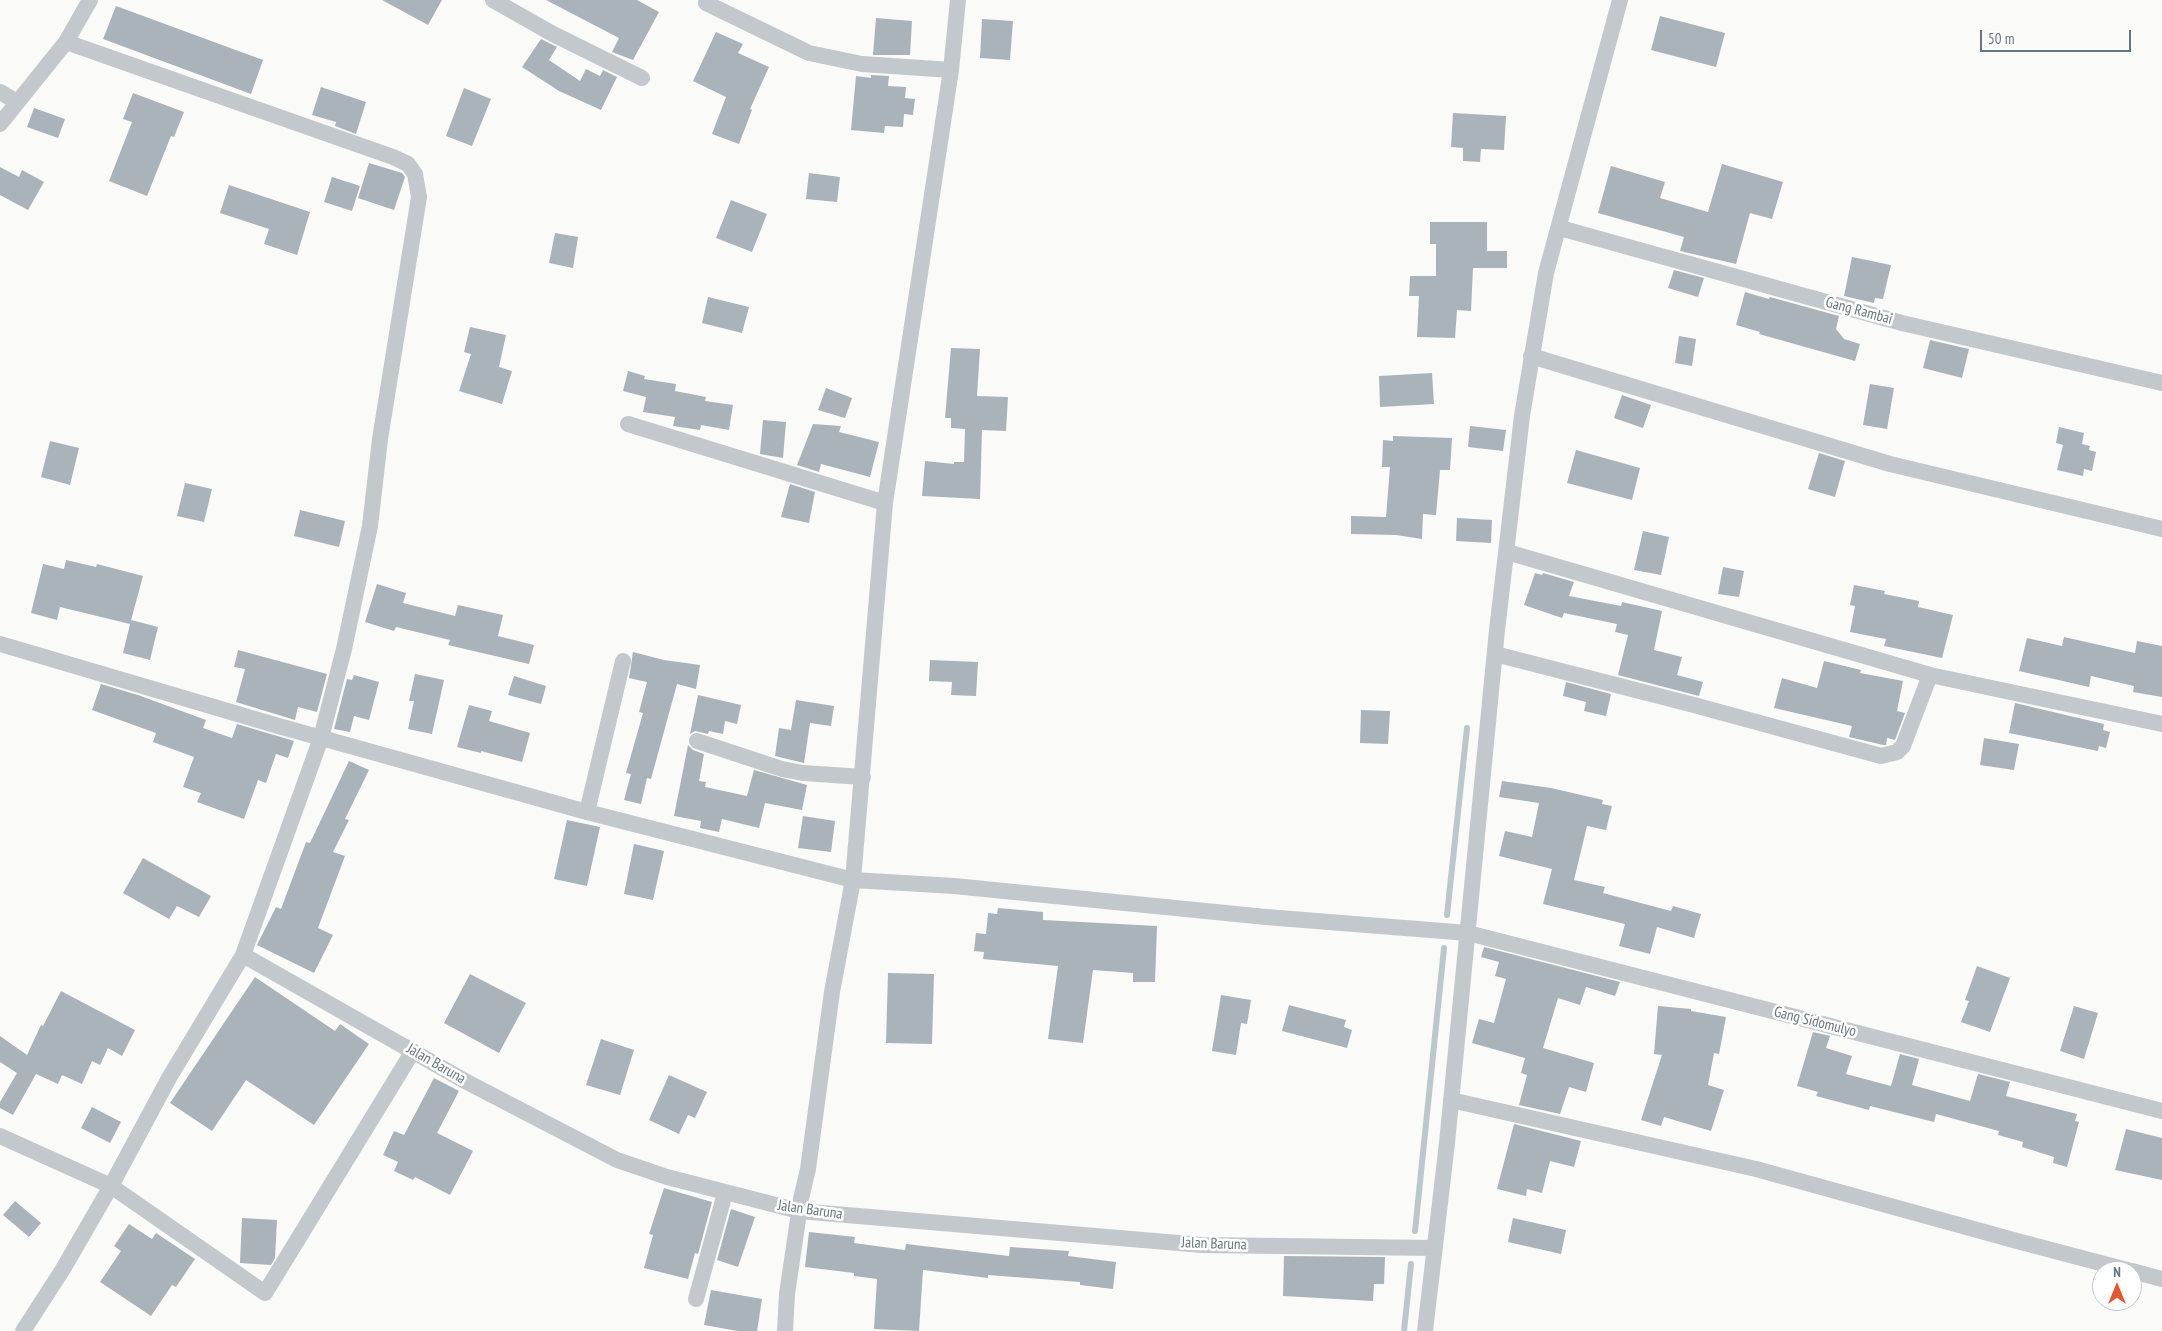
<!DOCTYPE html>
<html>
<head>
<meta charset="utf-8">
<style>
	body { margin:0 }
	#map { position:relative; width:2162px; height:1331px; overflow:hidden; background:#fafaf8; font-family:"PT Sans Narrow",sans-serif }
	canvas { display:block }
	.north { position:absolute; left:2092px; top:1261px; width:50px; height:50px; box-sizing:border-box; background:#fff; border:1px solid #c1c8cd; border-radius:50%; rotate:0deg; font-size:14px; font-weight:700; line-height:20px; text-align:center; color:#657683 }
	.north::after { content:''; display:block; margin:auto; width:18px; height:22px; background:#e4572e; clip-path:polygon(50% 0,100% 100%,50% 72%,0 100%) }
	.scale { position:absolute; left:1980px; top:30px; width:151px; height:22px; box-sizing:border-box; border:2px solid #657683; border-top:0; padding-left:6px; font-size:15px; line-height:18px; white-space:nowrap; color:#657683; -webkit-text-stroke:4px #fff; paint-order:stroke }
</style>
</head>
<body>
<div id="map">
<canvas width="2162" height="1331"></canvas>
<div class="north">N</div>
<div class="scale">50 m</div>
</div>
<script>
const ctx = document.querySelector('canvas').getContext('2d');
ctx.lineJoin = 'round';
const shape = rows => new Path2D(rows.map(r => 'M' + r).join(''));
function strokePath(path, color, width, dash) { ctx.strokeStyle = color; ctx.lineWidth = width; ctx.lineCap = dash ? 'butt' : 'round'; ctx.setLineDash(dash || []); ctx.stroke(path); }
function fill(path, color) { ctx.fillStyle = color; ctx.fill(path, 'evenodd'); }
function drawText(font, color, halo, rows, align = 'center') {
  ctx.font = font + ' "PT Sans Narrow",sans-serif'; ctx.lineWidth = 5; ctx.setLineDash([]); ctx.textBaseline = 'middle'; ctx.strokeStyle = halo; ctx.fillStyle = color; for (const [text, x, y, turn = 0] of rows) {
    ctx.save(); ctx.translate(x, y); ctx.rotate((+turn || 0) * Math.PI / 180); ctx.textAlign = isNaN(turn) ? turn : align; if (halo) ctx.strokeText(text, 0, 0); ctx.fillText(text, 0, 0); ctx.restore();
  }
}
const stream = shape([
	[1447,915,1467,728],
	[1415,1231,1444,948],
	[1404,1331,1411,1264]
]);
const building = shape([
	[382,0,442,0,428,25],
	[546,0,637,0,659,12,633,60,612,52,619,38],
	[116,6,263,60,251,94,103,39],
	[1660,16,1725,33,1716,67,1651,50],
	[876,18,912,21,910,55,873,55],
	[982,19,1013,21,1010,60,980,58],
	[716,32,743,44,738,53,769,67,750,109,752,110,739,144,712,134,726,97,693,81],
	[541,39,557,47,549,60,580,81,586,69,600,76,603,70,617,77,601,110,559,91,522,67],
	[871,75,889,76,888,86,906,87,905,98,915,99,913,115,904,114,903,127,885,126,884,133,851,130,856,76,871,78],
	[321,87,366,102,356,134,335,126,336,122,312,115],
	[464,88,491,99,472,146,446,136],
	[133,93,184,112,174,137,171,136,147,196,109,181,132,122,123,119],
	[34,108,65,119,58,138,27,127],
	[1453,113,1506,116,1504,150,1481,149,1480,162,1463,161,1463,148,1451,147],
	[369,163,402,173,405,177,394,210,358,198],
	[1722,164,1783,182,1772,219,1750,213,1736,264,1680,251,1684,237,1598,213,1611,166,1665,182,1660,198,1708,212],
	[0,167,19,177,22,170,44,182,28,210,0,195],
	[809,173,840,177,837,202,806,199],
	[332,177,360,186,352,211,324,202],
	[229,185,310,212,297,255,264,244,269,229,220,213],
	[731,200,767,214,752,252,716,238],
	[1430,222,1487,222,1487,251,1507,251,1507,268,1473,268,1471,311,1457,310,1455,338,1417,337,1419,296,1409,296,1410,276,1436,276,1436,244,1430,244],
	[555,233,578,237,573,268,549,263],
	[1852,257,1891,265,1883,299,1875,298,1874,303,1844,296],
	[1674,270,1704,278,1698,297,1668,288],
	[1745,292,1769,299,1770,297,1839,316,1836,329,1844,339,1860,344,1855,361,1759,334,1760,332,1736,325],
	[708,297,749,307,742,333,702,323],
	[470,327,506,335,499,367,512,371,502,404,459,391,471,354,464,352],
	[1679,336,1696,339,1692,366,1675,363],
	[1930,340,1969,349,1962,378,1923,368],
	[951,348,980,349,977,396,1008,397,1006,431,982,430,980,499,922,496,925,461,954,464,954,462,964,462,965,429,951,428,951,418,945,418],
	[628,371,645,376,644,379,676,384,675,391,706,397,705,401,733,405,729,430,701,425,700,430,673,426,675,417,643,412,646,397,623,391],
	[1432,373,1434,404,1380,407,1379,376],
	[1870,384,1894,388,1887,429,1863,425],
	[826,388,852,398,845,418,818,410],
	[1622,395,1651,405,1643,428,1614,418],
	[763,420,786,422,783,458,760,454],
	[813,424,841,426,839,432,879,442,870,477,821,464,819,472,797,465],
	[1470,426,1506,430,1503,451,1468,447],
	[2059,427,2084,433,2082,444,2090,446,2089,450,2096,452,2092,471,2084,469,2083,476,2057,470,2063,445,2056,443],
	[1393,436,1452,438,1450,470,1440,470,1436,515,1423,514,1422,539,1396,535,1351,534,1351,516,1386,517,1390,467,1382,467,1383,440,1393,441],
	[50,441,79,448,70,485,41,477],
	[1576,450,1640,468,1632,500,1567,483],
	[1819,453,1845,461,1835,497,1808,489],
	[185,483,212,489,204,522,177,516],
	[790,484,815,492,809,523,781,517],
	[300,510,345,521,339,547,294,536],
	[1457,518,1492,520,1491,543,1456,541],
	[1643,531,1669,537,1661,575,1634,570],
	[66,560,96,567,97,564,143,576,130,624,60,607,57,620,31,613,43,564,64,569],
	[1723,567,1744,571,1739,597,1718,594],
	[1535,573,1542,575,1543,573,1574,582,1569,596,1621,606,1622,602,1662,611,1654,650,1682,657,1677,675,1703,682,1699,696,1618,675,1628,635,1615,632,1617,624,1564,613,1562,618,1524,605],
	[377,584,406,593,403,603,455,616,458,605,503,615,498,636,534,645,529,664,448,645,450,640,396,627,394,631,365,622],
	[1854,585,1885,591,1884,594,1919,601,1918,607,1953,615,1942,658,1884,646,1886,639,1850,632,1855,606,1850,605],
	[131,620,158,627,150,660,123,653],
	[2064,637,2135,653,2137,641,2162,646,2162,697,2133,692,2134,686,2091,676,2089,687,2019,671,2027,638,2062,646],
	[238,650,327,674,317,712,298,707,295,720,236,702,245,669,234,667],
	[633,652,664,660,700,665,696,689,677,684,651,779,647,778,641,804,624,800,631,774,626,773,643,713,639,712,647,682,629,678],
	[930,660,978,662,976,696,951,695,952,682,929,681],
	[1824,661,1861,670,1860,673,1903,681,1897,711,1905,713,1895,740,1887,738,1886,745,1883,745,1862,740,1849,737,1852,726,1774,708,1782,678,1817,688],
	[415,674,444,680,432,734,408,729,414,701,409,701],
	[354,675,379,682,369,720,354,716,350,732,334,729,347,679,352,680],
	[514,676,546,686,541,704,508,695],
	[1566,682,1611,694,1606,716,1584,711,1586,702,1563,696],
	[101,684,138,695,206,720,203,728,232,738,237,724,294,741,288,758,276,754,266,783,258,780,244,819,197,802,201,793,183,787,194,757,153,742,156,733,92,710],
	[698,695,741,705,737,724,725,721,723,734,709,731,708,734,695,731,690,734],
	[796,700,834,706,831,726,810,723,804,763,775,756,779,728,791,730],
	[2015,703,2104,724,2103,730,2110,732,2106,748,2099,746,2098,751,2009,733],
	[469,705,492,711,489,721,530,733,522,762,481,751,481,753,457,747],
	[1361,710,1390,711,1388,744,1360,743],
	[1984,738,2019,744,2014,770,1980,765],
	[688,745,693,750,704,754,699,781,706,782,705,787,747,796,754,770,807,785,802,810,765,803,759,828,722,819,719,832,700,828,701,821,674,816],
	[349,761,369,770,345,819,349,820,333,852,345,856,318,928,333,935,314,973,257,945,276,907,281,909,306,842,310,843],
	[1502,781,1551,788,1603,800,1602,804,1612,806,1606,830,1587,826,1574,880,1605,887,1603,893,1671,911,1673,906,1701,914,1694,938,1657,927,1650,954,1619,946,1625,924,1543,904,1552,869,1499,856,1505,831,1532,837,1539,803,1499,797],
	[803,816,835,821,831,852,798,848],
	[567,820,600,827,587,886,554,879],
	[634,844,664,851,653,900,624,894],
	[143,858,211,896,199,917,177,906,169,919,123,893],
	[998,908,1043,912,1043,920,1157,926,1155,982,1133,982,1133,973,1093,970,1083,1043,1048,1039,1058,966,983,959,984,952,974,951,976,933,986,934,988,913,997,914],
	[1484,947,1620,982,1615,996,1586,987,1580,1005,1558,998,1543,1048,1594,1063,1586,1092,1569,1087,1560,1114,1519,1105,1527,1075,1521,1073,1525,1058,1472,1043,1479,1019,1494,1023,1506,979,1495,976,1499,962,1481,957],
	[1977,966,2010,978,1990,1032,1961,1022,1969,1001,1965,1000],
	[888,973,934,974,932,1044,886,1043],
	[470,974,526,1003,499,1053,444,1023],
	[255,977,335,1031,340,1024,369,1044,314,1125,246,1080,212,1131,170,1103],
	[61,991,135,1030,122,1056,108,1048,100,1065,92,1061,82,1084,62,1075,58,1084,36,1074,13,1115,0,1108,0,1102,17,1073,0,1062,0,1036,27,1055,41,1025,43,1026],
	[1221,995,1251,1000,1247,1024,1241,1023,1236,1055,1212,1051],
	[1289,1005,1346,1020,1344,1027,1352,1030,1347,1048,1282,1031],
	[1658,1006,1691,1009,1691,1011,1726,1017,1719,1054,1714,1053,1708,1085,1724,1090,1711,1131,1664,1117,1661,1126,1641,1120,1662,1055,1654,1054],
	[2074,1006,2098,1013,2084,1059,2060,1051],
	[1813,1032,1830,1036,1826,1048,1852,1056,1846,1074,1891,1086,1900,1054,1919,1059,1912,1085,1970,1101,1978,1074,2010,1082,2006,1096,2077,1114,2075,1121,2079,1122,2067,1167,2053,1163,2054,1157,2022,1147,2023,1142,1998,1135,1999,1131,1936,1114,1934,1122,1870,1106,1869,1110,1816,1096,1818,1092,1797,1086],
	[601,1039,634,1050,620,1095,586,1085],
	[669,1075,707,1092,695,1118,688,1115,679,1134,649,1120],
	[434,1078,459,1091,437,1133,473,1151,450,1195,415,1177,413,1180,394,1171,398,1162,383,1155,394,1131,404,1135],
	[92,1107,121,1122,110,1143,81,1128],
	[1514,1124,1581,1141,1574,1167,1550,1161,1542,1193,1527,1189,1526,1196,1497,1189],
	[2126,1129,2162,1138,2162,1180,2115,1170],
	[664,1188,712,1202,698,1254,695,1253,688,1279,644,1268,653,1235,649,1234],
	[15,1201,41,1223,29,1237,3,1215],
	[731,1209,755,1217,738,1267,717,1260],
	[242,1218,277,1220,275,1258,271,1265,240,1263],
	[1513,1218,1566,1230,1561,1254,1508,1242],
	[129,1224,152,1239,156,1233,195,1259,176,1287,172,1285,151,1316,100,1282,121,1251,114,1246],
	[809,1232,855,1237,854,1243,905,1250,906,1244,1009,1256,1010,1247,1069,1251,1068,1256,1116,1262,1113,1289,1080,1285,1080,1282,988,1275,988,1278,923,1270,919,1331,874,1329,877,1279,854,1276,854,1273,805,1267],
	[1284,1256,1385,1257,1384,1284,1374,1284,1373,1301,1283,1296],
	[711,1290,762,1299,757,1331,738,1331,704,1325]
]);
const street = shape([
	[493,0,553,34,642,78],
	[706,3,809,53,862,64,951,70],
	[0,92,17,102],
	[0,124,66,42,90,0],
	[1560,228,1902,323,2162,383],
	[1531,356,1890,464,2162,529],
	[628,424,885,503],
	[1507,552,1930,675,2162,724],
	[0,644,275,725,587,812,853,880,954,886,1266,917,1468,933,2162,1111],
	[1495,654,1694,705,1881,756,1897,752,1903,746,1930,675],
	[697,741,782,769,803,773,863,777],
	[587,812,623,661],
	[243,955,465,1081,617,1160,667,1177,799,1211,1202,1245,1435,1248],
	[1451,1100,1756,1169,2017,1241,2131,1271],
	[0,1136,111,1186,265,1293,413,1051],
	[2132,1271,2162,1279],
	[696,1299,725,1193],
	[23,1331,63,1269,111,1186,169,1078,243,955,321,738,344,649,370,526,380,439,419,197,415,174,408,164,393,157,66,42],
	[785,1331,787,1294,801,1199,808,1169,832,992,853,880,885,503,951,70,958,0],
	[1425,1331,1447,1143,1497,630,1522,416,1546,273,1620,0]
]);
const streetNames = [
	["Gang Rambai",1859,311,15],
	["Gang Sidomulyo",1815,1022,14],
	["Jalan Baruna",436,1064,30],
	["Jalan Baruna",810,1210,8],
	["Jalan Baruna",1214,1244,2]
];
strokePath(stream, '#bbc7cb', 6);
fill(building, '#aab3b9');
strokePath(street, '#c3c8cc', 16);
drawText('15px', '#657683', '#fff', streetNames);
</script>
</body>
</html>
